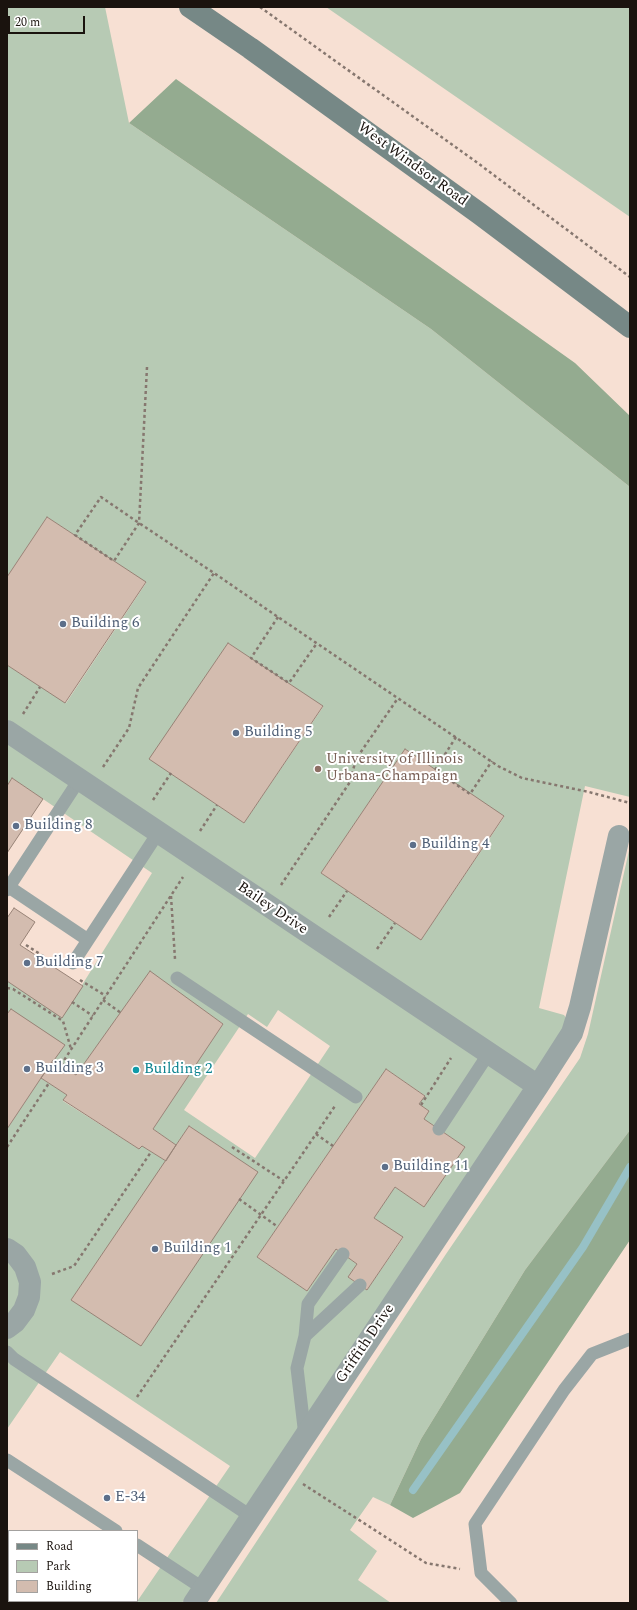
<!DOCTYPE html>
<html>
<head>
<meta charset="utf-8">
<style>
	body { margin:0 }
	#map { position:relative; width:637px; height:1610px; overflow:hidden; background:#f7e0d3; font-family:Spectral,serif }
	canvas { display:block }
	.frame { position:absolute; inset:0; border:8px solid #1a130e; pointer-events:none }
	.legend { position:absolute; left:8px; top:1530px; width:130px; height:72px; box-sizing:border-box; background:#fff; border:1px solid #a3a19f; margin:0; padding:5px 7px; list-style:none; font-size:12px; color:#1a130e }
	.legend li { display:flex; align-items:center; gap:8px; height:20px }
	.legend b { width:20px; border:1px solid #a3a19f }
	.scale { position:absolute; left:8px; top:16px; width:77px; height:18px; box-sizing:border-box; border:2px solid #1a130e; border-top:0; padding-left:5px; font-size:12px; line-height:14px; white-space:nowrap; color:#1a130e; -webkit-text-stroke:3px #fff; paint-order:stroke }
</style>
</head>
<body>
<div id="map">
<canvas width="637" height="1610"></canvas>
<div class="frame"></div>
<ul class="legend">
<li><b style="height:5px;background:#768886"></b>Road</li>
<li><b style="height:11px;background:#b7cab4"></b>Park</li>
<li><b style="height:11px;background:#d3bcaf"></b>Building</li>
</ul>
<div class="scale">20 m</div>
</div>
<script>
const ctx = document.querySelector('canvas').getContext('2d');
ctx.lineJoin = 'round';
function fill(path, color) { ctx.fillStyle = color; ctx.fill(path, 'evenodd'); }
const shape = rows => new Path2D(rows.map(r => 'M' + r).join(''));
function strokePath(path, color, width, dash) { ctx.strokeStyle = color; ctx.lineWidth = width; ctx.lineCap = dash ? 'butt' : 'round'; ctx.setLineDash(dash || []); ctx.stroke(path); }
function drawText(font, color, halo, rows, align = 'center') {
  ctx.font = font + ' Spectral,serif'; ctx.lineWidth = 4; ctx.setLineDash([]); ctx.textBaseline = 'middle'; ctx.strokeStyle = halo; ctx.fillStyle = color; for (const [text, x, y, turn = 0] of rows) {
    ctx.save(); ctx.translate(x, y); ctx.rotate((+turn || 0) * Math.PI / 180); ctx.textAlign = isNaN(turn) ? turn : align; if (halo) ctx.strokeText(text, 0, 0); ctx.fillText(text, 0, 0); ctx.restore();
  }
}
const green = shape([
	[7,7,105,7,129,123,431,329,630,487,630,797,585,786,539,1008,564,1015,566,1018,566,1024,514,1106,182,1603,136,1603,230,1466,60,1352,7,1429,7,1129,41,1078,67,1095,63,1101,139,1149,142,1146,166,1161,71,1300,141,1345,257,1172,189,1126,176,1145,153,1129,223,1024,150,972,76,1075,53,1060,11,1009,7,1014,7,981,62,1017,152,873,12,778,7,786,7,665,66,703,146,583,47,517,7,577],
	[228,643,323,707,244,823,150,759],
	[405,749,504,817,421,940,321,873],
	[278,1010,330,1046,255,1158,184,1110,248,1014,267,1027],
	[386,1069,424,1095,419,1104,429,1111,424,1119,465,1147,424,1207,395,1187,374,1218,403,1238,367,1290,348,1277,357,1264,336,1249,307,1291,257,1257],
	[326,7,630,7,630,217],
	[630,846,630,1130,525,1270,421,1439,390,1505,373,1497,350,1530,377,1551,358,1580,391,1603,216,1603,446,1254,580,1058,588,1034]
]);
const forest = shape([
	[176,79,575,363,630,416,630,487,431,329,129,123],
	[630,1130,630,1240,460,1493,413,1518,390,1505,421,1439,525,1270]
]);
const stream = shape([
	[413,1490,583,1247,630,1167]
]);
const building = shape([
	[47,517,146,582,65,703,7,665,7,577,47,517],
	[228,643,323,706,244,823,149,759,228,643],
	[405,749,504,816,421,940,321,873,405,749],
	[12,778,43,799,7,853,7,786,12,778],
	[14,908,35,922,20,945,83,986,62,1018,7,981,7,918,14,908],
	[150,971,223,1024,153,1129,176,1145,166,1161,142,1146,139,1149,63,1100,67,1095,41,1078,53,1060,76,1075,150,971],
	[11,1009,65,1045,41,1078,7,1129,7,1014,11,1009],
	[386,1069,425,1096,419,1104,429,1111,424,1119,465,1147,424,1207,395,1187,374,1218,403,1237,367,1290,348,1277,357,1264,336,1249,307,1291,257,1257,386,1069],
	[189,1126,258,1172,141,1346,71,1300,189,1126]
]);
const path = shape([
	[260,7,475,161,630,277],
	[147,367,139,523,114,561,75,535,101,497,139,523,214,573,278,617,498,766,522,778,589,792,630,803],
	[278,617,251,658,289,683,317,643],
	[23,714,40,687],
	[456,737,435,770,470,794,492,761],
	[103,767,129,728,138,688,214,573],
	[153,800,171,773],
	[200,831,217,805],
	[281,885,350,782,356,759,398,698],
	[171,896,175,959],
	[329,917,347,891],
	[26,945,54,963],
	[377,949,395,923],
	[80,980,106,996],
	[7,988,13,989,63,1021,71,1049],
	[103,1000,121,1013],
	[72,1002,93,1016],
	[61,1065,183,877],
	[421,1105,451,1058],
	[316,1134,333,1146],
	[7,1147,49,1083],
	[232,1147,284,1181],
	[239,1199,278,1227],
	[52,1274,74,1266,151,1152],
	[137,1397,335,1106],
	[303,1484,426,1563,460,1569]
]);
const service = shape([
	[9,887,88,940],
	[7,890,79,780],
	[73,963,158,833],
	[177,978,356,1097],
	[439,1129,489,1053],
	[305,1336,308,1304,343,1254],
	[7,1352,14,1359,252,1517],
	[305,1436,297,1368,305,1336,360,1285],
	[7,1460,116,1531],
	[137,1545,204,1589],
	[7,1563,9,1564],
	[66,1601,69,1603],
	[511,1603,481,1573,475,1524,564,1390,592,1354,630,1339]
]);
const minor = shape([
	[7,731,538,1086],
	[7,1249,16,1255,25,1267,30,1282,29,1297,24,1310,15,1322,7,1328],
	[194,1603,538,1086,572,1033,580,1007,619,836]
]);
const secondary = shape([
	[190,7,250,48,480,214,630,327]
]);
const markers = [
	[63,624,4,"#5c6f8a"],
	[236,733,4,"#5c6f8a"],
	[318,769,4,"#8d6e63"],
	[16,826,4,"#5c6f8a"],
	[413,845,4,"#5c6f8a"],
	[27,963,4,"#5c6f8a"],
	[27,1069,4,"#5c6f8a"],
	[136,1070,4,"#0f9aa8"],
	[385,1167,4,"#5c6f8a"],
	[155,1249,4,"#5c6f8a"],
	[107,1498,4,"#5c6f8a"]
];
const streetNames = [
	["West Windsor Road",412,165,36],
	["Bailey Drive",272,909,34],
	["Griffith Drive",366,1344,-56]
];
const serviceNames = [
	["Building 6",71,624],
	["Building 5",244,733],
	["Building 8",24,826],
	["Building 4",421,845],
	["Building 7",35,963],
	["Building 3",35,1069],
	["Building 11",393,1167],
	["Building 1",163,1249],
	["E-34",115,1498]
];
const educationNames = [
	["University of Illinois",326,760],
	["Urbana-Champaign",326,777]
];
const cultureNames = [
	["Building 2",144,1070]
];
fill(green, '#b7cab4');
fill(forest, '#94ab90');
strokePath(stream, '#97c1c6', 8);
fill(building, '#d3bcaf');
strokePath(building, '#978276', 1);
strokePath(path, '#86776f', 2.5, [3, 3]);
strokePath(service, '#9aa6a5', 13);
strokePath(minor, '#9aa6a5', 22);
strokePath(secondary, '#768886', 22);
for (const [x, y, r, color] of markers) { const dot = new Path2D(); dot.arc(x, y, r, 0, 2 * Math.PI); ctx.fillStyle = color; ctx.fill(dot); strokePath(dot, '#fff', 1.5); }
drawText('15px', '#1a130e', '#fff', streetNames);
drawText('15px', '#4e5e75', '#fff', serviceNames, 'left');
drawText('15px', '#785e54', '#fff', educationNames, 'left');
drawText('15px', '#0d838f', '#fff', cultureNames, 'left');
</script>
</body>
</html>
